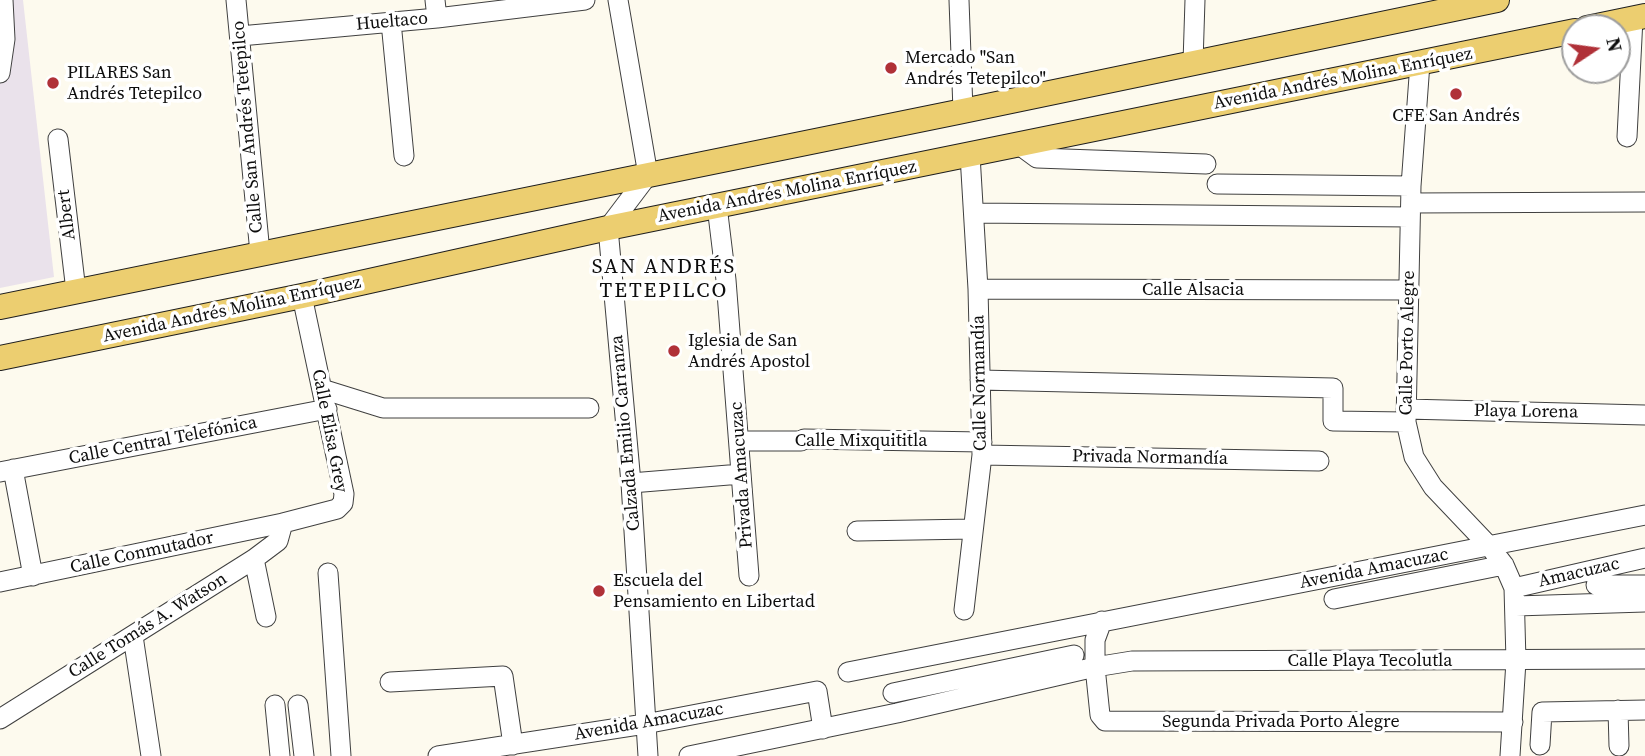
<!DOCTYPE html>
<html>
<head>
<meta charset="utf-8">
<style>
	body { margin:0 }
	#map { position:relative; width:1645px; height:756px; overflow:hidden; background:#fdfaee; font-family:"Source Serif 4",serif }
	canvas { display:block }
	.north { position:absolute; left:1561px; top:14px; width:70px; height:70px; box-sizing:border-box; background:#fff; border:2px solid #9e9e9e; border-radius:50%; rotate:77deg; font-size:19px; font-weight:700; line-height:28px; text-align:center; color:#0d0d0d }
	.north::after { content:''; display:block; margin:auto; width:24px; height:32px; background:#b03138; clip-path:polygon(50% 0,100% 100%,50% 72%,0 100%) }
</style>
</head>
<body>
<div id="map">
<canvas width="1645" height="756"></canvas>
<div class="north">N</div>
</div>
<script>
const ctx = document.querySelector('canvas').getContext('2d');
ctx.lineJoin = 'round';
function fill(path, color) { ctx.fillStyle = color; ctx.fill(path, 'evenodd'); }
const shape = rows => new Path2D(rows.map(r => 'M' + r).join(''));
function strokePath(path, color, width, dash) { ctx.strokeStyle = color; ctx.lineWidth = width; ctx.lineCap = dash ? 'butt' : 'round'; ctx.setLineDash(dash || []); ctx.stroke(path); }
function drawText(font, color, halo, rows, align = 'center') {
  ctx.font = font + ' "Source Serif 4",serif'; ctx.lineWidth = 7; ctx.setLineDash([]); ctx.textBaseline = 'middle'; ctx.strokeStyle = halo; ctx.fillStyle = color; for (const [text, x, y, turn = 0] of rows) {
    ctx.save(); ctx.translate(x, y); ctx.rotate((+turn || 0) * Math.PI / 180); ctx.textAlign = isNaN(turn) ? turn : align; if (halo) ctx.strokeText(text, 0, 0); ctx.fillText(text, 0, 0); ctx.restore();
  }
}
const industrial = shape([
	[0,0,23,0,54,277,0,288]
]);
const minor = shape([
	[236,0,260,253],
	[435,0,437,18],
	[618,0,648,175,608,228,631,483,648,756],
	[959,0,963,111],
	[391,22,404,156],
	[240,36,437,18,585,0],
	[1193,63,1195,0],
	[1420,63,1411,186,1406,422,1414,457,1433,487,1490,547,1504,565,1514,588,1516,661,1510,756],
	[0,73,5,39,3,0],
	[1627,137,1633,18],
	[58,139,76,291],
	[1018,144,1037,158,1206,164],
	[1217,184,1411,186],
	[1411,203,1645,202],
	[717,206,726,280,749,576],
	[974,213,1410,217],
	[978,289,1409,290],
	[980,380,1333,388,1333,421,1406,422],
	[322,389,383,408,589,408],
	[1406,409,1645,415],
	[739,441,801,441,804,439,982,442],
	[982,455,1319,461],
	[13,469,33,576],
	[0,472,327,409],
	[631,483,741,474],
	[857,531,973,529],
	[254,559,266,617],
	[328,573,341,756],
	[0,582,283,523,337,509,343,503,344,494,302,296],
	[1596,585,1645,585],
	[1514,588,1645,558],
	[1334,599,1504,565],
	[1516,606,1645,602],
	[964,610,982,455,978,289,970,155],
	[1102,621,1095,640,1095,667,1100,715,1105,721,1513,722],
	[133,636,151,756],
	[848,672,1645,515],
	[390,682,503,676,513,745],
	[893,693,1074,655],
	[275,705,280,756],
	[298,705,304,756],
	[1618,710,1619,746],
	[0,719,254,559,278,541,283,523],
	[1540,745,1542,712,1645,710],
	[438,756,645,724,817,691,823,729],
	[689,756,897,713,1095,667,1132,661,1645,659]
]);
const major = shape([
	[1587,28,1645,16],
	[0,307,963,111,1497,0],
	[0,358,302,296,608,228,1575,31]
]);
const markers = [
	[891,68,7,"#b03138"],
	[53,83,7,"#b03138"],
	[1456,94,7,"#b03138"],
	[674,351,7,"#b03138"],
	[599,591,7,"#b03138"]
];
const streetNames = [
	["Hueltaco",392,22,-5],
	["Avenida Andrés Molina Enríquez",1343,79,-11],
	["Calle San Andrés Tetepilco",248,127,-95],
	["Avenida Andrés Molina Enríquez",787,192,-11],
	["Albert",67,215,-97],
	["Calle Alsacia",1193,290],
	["Avenida Andrés Molina Enríquez",232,310,-12],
	["Calle Porto Alegre",1408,343,-89],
	["Calle Normandía",980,383,-91],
	["Playa Lorena",1526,412,1],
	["Calle Elisa Grey",329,431,79],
	["Calzada Emilio Carranza",626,433,-95],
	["Calle Central Telefónica",163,441,-11],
	["Calle Mixquititla",861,441],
	["Privada Normandía",1150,458,1],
	["Privada Amacuzac",742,475,-94],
	["Calle Conmutador",142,553,-12],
	["Avenida Amacuzac",1374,569,-11],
	["Amacuzac",1579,573,-13],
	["Calle Tomás A. Watson",148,626,-32],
	["Calle Playa Tecolutla",1370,661],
	["Avenida Amacuzac",649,722,-10],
	["Segunda Privada Porto Alegre",1281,722]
];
const poiNames = [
	["Mercado \"San",905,58],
	["Andrés Tetepilco\"",905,79],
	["PILARES San",67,73],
	["Andrés Tetepilco",67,94],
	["CFE San Andrés",1456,116,"center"],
	["Iglesia de San",688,341],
	["Andrés Apostol",688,362],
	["Escuela del",613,581],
	["Pensamiento en Libertad",613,602]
];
const quarterNames = [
	["SAN ANDRÉS",664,268],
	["TETEPILCO",664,292]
];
fill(industrial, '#eae2eb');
strokePath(minor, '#404040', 21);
strokePath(major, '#1e1e1e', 26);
strokePath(minor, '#fff', 19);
strokePath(major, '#ecce70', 24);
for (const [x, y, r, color] of markers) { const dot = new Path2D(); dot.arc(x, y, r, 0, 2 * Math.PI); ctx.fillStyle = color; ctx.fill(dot); strokePath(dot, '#fff', 2.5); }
drawText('18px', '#0d0d0d', '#fff', streetNames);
drawText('18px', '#0d0d0d', '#fff', poiNames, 'left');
ctx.letterSpacing = '2px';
drawText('21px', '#0d0d0d', '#fff', quarterNames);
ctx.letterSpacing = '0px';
</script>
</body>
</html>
